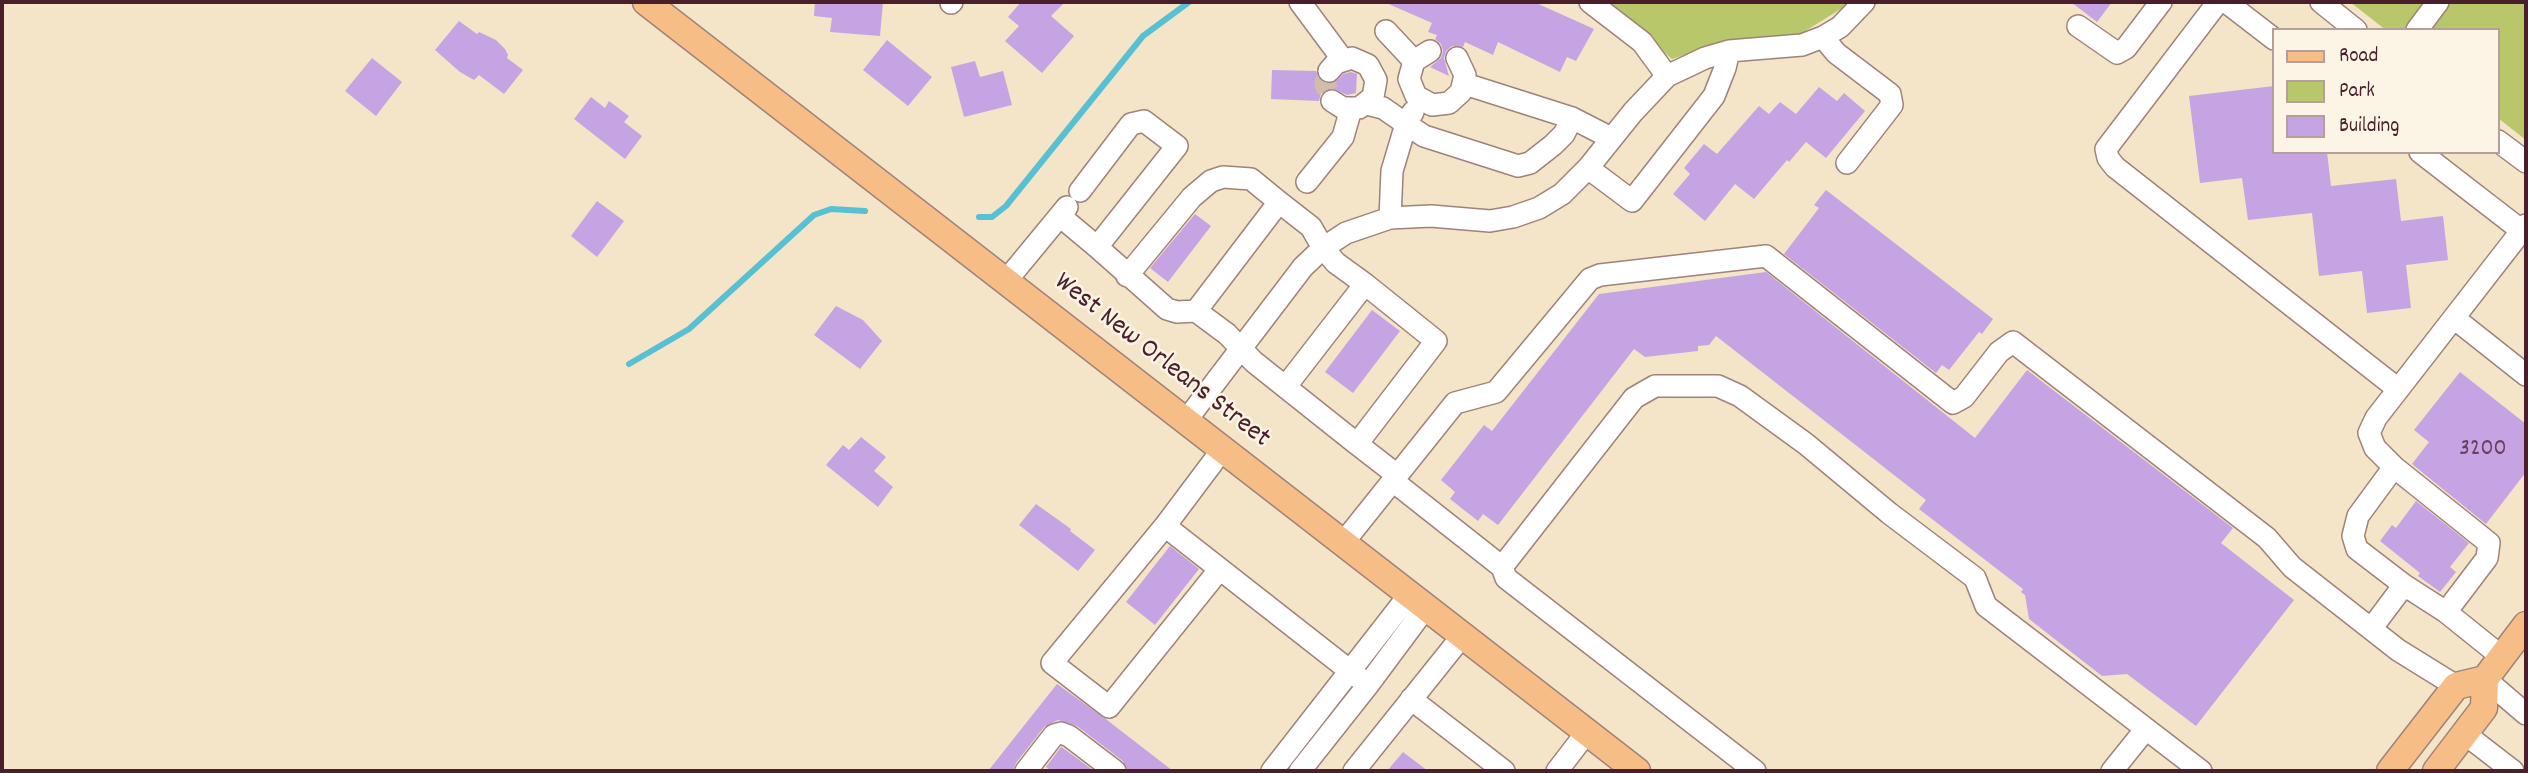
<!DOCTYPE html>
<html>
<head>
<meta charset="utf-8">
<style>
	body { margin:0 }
	#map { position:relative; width:2528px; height:773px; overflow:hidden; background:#f4e4c8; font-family:Dekko,sans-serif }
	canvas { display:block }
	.frame { position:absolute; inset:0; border:4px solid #4a1f2b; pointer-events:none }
	.legend { position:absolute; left:2272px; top:28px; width:228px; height:126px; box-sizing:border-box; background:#fcf5e5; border:2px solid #b59f9b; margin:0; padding:9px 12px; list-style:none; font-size:21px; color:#4a1f2b }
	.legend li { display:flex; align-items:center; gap:14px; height:35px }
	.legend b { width:35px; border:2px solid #b59f9b }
</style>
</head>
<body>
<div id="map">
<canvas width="2528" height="773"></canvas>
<div class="frame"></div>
<ul class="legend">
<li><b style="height:9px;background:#f6be86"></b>Road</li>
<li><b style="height:19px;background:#b7c769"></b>Park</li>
<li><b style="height:19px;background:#c6a4e4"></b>Building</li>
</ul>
</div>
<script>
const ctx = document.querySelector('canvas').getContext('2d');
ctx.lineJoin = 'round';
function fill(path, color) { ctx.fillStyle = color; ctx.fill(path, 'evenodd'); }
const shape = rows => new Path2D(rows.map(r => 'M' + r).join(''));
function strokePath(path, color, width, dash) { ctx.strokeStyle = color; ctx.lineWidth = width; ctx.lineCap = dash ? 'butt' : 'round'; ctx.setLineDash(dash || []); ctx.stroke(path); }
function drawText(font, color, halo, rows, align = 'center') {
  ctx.font = font + ' Dekko,sans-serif'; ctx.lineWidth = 5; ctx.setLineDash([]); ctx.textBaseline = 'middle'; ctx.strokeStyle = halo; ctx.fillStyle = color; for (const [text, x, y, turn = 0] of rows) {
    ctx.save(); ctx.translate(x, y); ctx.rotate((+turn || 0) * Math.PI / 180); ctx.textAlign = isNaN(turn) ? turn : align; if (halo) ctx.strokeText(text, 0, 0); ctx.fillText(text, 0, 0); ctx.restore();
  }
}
const green = shape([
	[1604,2,1852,2,1794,38,1719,43,1672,59],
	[2350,2,2526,2,2526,140,2498,118,2498,30,2386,30]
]);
const stream = shape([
	[979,217,992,217,1006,206,1143,36,1189,2],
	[629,364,689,329,814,215,831,209,865,211]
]);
const building = shape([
	[815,2,883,2,880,36,830,32,832,18,814,16],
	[1021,2,1065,2,1051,16,1074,36,1042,73,1005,41,1019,26,1008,17],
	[1384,2,1534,2,1594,29,1576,61,1567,57,1560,72,1498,42,1493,55,1465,42,1463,47,1452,46,1446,51,1444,58,1449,76,1430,67,1441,58,1443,51,1441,44,1435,39,1437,35,1428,32,1432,23],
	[2071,2,2112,2,2097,22],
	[459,21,477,34,479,32,496,40,505,49,508,55,507,58,523,70,504,94,479,75,474,80,460,72,435,50],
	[887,40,932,77,908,106,863,70],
	[372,58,402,82,376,116,345,91],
	[975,61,980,77,1003,71,1012,105,964,117,951,67],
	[1272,70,1316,71,1320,80,1327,84,1334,83,1343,74,1351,72,1357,74,1356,93,1347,95,1332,88,1321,93,1319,101,1271,99],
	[2274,86,2274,152,2327,152,2331,186,2396,179,2401,221,2443,216,2448,260,2406,265,2411,308,2367,313,2362,271,2319,276,2312,213,2248,220,2242,178,2200,183,2189,96],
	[1819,87,1837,101,1844,93,1865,111,1826,158,1806,142,1789,162,1787,160,1754,199,1735,184,1705,221,1673,194,1690,174,1684,168,1704,144,1717,154,1759,106,1769,114,1780,102,1796,114],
	[591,97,605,108,609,101,629,116,624,122,642,136,625,159,574,119],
	[1826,190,1993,319,1982,334,1979,332,1949,370,1942,365,1936,373,1784,254,1819,208,1814,205],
	[597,201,624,221,597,257,571,236],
	[1195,214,1211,226,1168,282,1150,268],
	[1766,272,1975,438,2027,370,2233,528,2221,543,2294,600,2196,726,2127,674,2102,676,2029,619,2025,595,2021,592,2023,589,1919,509,1926,500,1716,336,1709,345,1698,346,1698,351,1645,357,1634,349,1498,525,1483,514,1478,521,1450,499,1455,492,1441,480,1484,425,1492,431,1599,294],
	[836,306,863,320,882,341,860,369,814,335],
	[1372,310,1400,331,1353,393,1325,372],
	[2460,372,2526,424,2526,472,2486,524,2412,464,2429,442,2414,430],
	[861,437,886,457,874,471,893,487,878,507,826,465,843,445,849,450],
	[2416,501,2469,543,2450,567,2456,572,2440,592,2418,576,2420,573,2380,541,2392,525,2396,528],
	[1036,504,1071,529,1070,531,1095,550,1078,571,1019,525],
	[1170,546,1199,569,1155,625,1126,602],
	[1057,684,1107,720,1173,771,1128,771,1123,761,1077,726,1058,720,1044,727,1016,763,1013,771,988,771],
	[1061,747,1063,748,1094,771,1051,771,1046,767],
	[1403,752,1428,771,1387,771]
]);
const minorTunnel = shape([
	[1329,71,1325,84,1332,101]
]);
const minor = shape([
	[1300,2,1343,60],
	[1590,2,1642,42,1667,76],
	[2218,2,2106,149,2108,158,2115,167,2398,389],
	[2226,2,2274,39],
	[2321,2,2356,30],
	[951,3,952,2],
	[2078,26,2117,53,2126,48,2161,2],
	[2417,30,2438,2],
	[1386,31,1414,61],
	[1823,37,1836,53,1890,94,1892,105,1847,163],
	[1430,51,1414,61,1409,79,1416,96,1432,105,1449,103,1461,92,1465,75,1457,58],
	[1329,71,1336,63,1352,58,1368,65,1376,80,1373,97,1359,108,1343,108,1332,101],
	[1465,84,1572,118,1611,138],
	[1367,104,1383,108,1406,124,1413,112],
	[2498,141,2526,162],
	[2420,152,2526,234],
	[1588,168,1632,201,1714,96,1725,68,1729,51],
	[1307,182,1343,137,1351,109],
	[1279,202,1311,227,1323,248,1336,263,1365,284,1436,341,1357,444,1254,362,1227,334,1196,311,1279,202],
	[1060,216,1097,247,1177,146,1144,121,1131,124,1080,191],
	[1390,218,1392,171,1406,124,1424,136,1518,166,1530,163,1553,145,1564,134,1572,118],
	[1097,247,1167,309,1177,312,1196,311],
	[1127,276,1192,197,1211,181,1223,177,1251,179,1279,202],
	[1006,281,1067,207],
	[2454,318,2526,375],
	[1286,386,1365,284],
	[1185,422,1303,267,1323,248,1346,233,1390,218,1431,216,1490,221,1513,217,1539,208,1562,194,1588,168,1633,112,1667,76,1705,58,1729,51,1802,45,1823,37,1840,27,1864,2],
	[1357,444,1397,475],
	[2394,467,2358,516,2353,536,2357,549,2404,585,2446,612,2487,558,2489,543,2394,467,2375,448,2369,433,2376,418,2526,225],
	[1393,481,1502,567],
	[1165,526,1368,685],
	[1343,543,1455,403,1496,392,1590,279,1600,275,1766,256,1953,403,1964,397,1999,352,2013,342,2267,538,2292,567,2398,650,2456,686],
	[1219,570,1109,707,1052,663,1165,526,1222,450],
	[2446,612,2502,657],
	[2371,629,2404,585],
	[2485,679,2526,714],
	[1411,699,1504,771],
	[2465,734,2513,771],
	[1026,771,1054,735,1061,733,1069,736,1115,771],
	[1272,771,1410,594],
	[1300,771,1368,685,1426,607],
	[1354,771,1463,635],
	[1557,771,1587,732],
	[1755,771,1506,578,1502,567,1634,398,1655,386,1718,386,1740,396,1806,444,1889,513,1975,578,1986,606,2201,771],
	[2112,771,2145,730]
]);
const major = shape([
	[646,2,1637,771],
	[2390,771,2456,686,2485,679],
	[2436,771,2484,708,2485,679,2526,625]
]);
const numberNames = [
	["3200",2483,451]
];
const streetNames = [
	["West New Orleans Street",1161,362,38]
];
fill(green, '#b7c769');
strokePath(stream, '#57c1d3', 6);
fill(building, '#c6a4e4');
strokePath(minorTunnel, '#d2bda9', 21, [21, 10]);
strokePath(minor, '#9f827a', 24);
strokePath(major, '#9f827a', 29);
strokePath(minor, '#fff', 21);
strokePath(major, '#f6be86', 26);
drawText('24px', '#694059', null, numberNames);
drawText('28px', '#4a1f2b', '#fcf5e5', streetNames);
</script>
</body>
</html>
